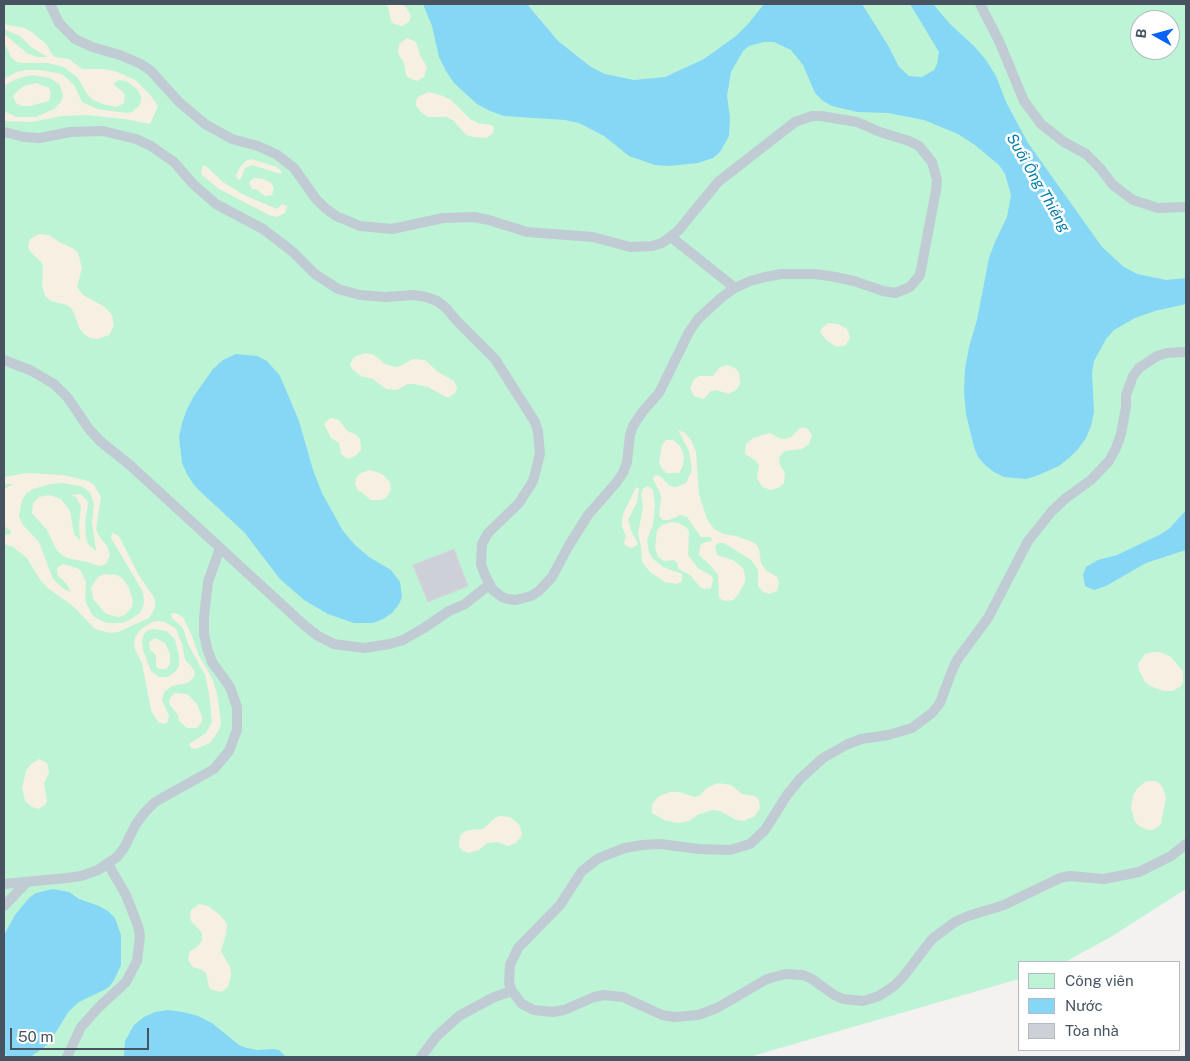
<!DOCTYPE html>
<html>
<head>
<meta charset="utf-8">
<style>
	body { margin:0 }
	#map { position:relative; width:1190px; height:1061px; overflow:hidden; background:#f4f1f1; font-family:"Public Sans",sans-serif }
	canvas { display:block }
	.frame { position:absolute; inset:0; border:5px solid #475361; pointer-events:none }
	.legend { position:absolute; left:1018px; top:961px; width:162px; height:90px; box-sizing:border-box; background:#fff; border:1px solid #b5bac0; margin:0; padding:6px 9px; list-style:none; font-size:15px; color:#475361 }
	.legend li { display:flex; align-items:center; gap:10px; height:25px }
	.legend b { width:25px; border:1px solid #b5bac0 }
	.north { position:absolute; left:1130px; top:10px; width:50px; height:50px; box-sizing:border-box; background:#fff; border:1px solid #b5bac0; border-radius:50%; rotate:277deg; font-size:14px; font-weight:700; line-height:20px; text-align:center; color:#475361 }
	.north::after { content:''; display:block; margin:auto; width:18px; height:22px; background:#0862f7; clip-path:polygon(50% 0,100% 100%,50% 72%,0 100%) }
	.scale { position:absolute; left:10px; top:1028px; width:139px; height:22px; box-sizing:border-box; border:2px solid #475361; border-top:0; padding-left:6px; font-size:15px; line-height:18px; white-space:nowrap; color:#475361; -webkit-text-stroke:4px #fff; paint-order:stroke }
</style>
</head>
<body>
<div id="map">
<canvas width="1190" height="1061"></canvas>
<div class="frame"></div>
<ul class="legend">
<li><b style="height:14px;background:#bdf4d6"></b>Công viên</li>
<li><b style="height:14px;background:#86d7f5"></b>Nước</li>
<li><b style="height:14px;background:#cdd0d6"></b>Tòa nhà</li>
</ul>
<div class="north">B</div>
<div class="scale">50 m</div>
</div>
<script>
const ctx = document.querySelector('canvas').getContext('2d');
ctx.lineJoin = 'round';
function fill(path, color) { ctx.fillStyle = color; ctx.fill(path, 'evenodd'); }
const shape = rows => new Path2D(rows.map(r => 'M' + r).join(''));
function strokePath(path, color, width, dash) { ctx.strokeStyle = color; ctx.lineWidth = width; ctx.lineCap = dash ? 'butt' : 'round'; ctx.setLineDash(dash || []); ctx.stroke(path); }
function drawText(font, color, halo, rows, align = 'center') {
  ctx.font = font + ' "Public Sans",sans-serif'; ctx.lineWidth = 5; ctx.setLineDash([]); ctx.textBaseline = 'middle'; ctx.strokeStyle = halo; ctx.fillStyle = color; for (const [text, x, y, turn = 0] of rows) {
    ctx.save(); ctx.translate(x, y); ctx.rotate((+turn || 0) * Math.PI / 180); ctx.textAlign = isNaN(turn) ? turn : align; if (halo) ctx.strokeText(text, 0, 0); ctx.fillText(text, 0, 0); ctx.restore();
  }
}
const green = shape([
	[4,4,1186,4,1186,889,1109,938,1065,962,1019,962,1019,979,749,1057,4,1057],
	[1140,20,1170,20,1170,50,1140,50]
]);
const sand = shape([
	[385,4,402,4,406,7,411,16,409,22,402,26,394,24,391,21,388,7],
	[4,24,24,28,32,32,46,44,54,57,69,59,82,69,104,69,115,71,135,80,151,96,158,106,150,124,125,119,86,115,63,116,31,122,4,121,4,111,16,117,36,117,54,109,61,102,63,96,60,85,50,78,32,75,23,77,14,80,4,86,4,79,17,72,26,70,40,70,62,74,74,85,82,102,97,109,127,113,132,112,139,106,141,101,141,96,137,89,126,81,119,80,114,83,115,86,122,91,125,95,124,103,117,107,106,105,93,100,87,94,78,78,64,67,48,63,21,63,15,61,11,57,4,42,4,34,28,54,38,57,47,57,31,47,20,36,4,29],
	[407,38,416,42,420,55,427,67,424,77,417,81,409,78,406,75,404,63,398,53,399,44],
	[36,83,49,88,51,93,49,101,30,106,21,106,16,103,13,96,18,90,24,86],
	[429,92,443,96,451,100,470,119,478,123,492,125,494,128,493,133,487,138,473,137,466,135,453,120,446,117,428,117,423,114,416,106,416,100,419,96],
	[251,159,277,167,281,171,281,174,252,165,245,168,241,179,238,180,236,175,240,167,246,161],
	[203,166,206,166,223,182,244,195,277,209,282,204,287,206,285,213,277,217,269,215,219,189,202,175,201,172],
	[254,178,264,179,271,183,274,188,272,195,265,196,256,189,252,189,249,182],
	[39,234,49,235,59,242,74,249,78,253,82,268,77,287,83,295,105,307,112,315,114,326,109,335,98,339,90,338,84,334,79,328,74,313,71,308,66,305,51,301,45,296,42,285,43,268,42,263,30,251,28,247,30,239],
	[828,323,838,324,847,329,850,337,846,345,837,347,826,340,820,332,821,329],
	[366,353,374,355,385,364,395,367,400,366,413,359,425,360,438,372,454,381,457,388,456,392,450,397,446,397,428,387,414,384,408,384,397,390,386,389,373,379,361,376,352,369,350,364,353,359,356,356],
	[727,365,735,368,739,372,740,384,737,389,729,394,716,390,711,391,704,399,694,396,690,388,694,379,699,376,713,376,719,368],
	[331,418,339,420,347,431,355,434,360,439,361,450,357,455,348,459,341,454,339,443,331,438,325,426,325,422],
	[804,427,809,430,812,436,809,444,802,449,785,451,779,457,780,465,785,473,784,483,780,487,771,490,762,487,757,478,759,465,756,461,745,454,746,444,753,438,770,433,781,439,786,439,791,437,800,428],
	[678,430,685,433,691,440,696,452,699,494,707,519,714,529,724,534,736,536,750,541,756,544,759,549,761,563,766,570,777,577,779,583,777,591,769,594,763,592,758,586,758,570,751,560,724,543,719,543,715,546,717,555,733,560,743,568,745,575,745,582,738,595,733,600,726,601,722,600,719,597,718,575,710,565,699,555,700,546,703,543,711,541,712,539,710,537,701,537,687,517,681,515,669,520,663,520,659,516,661,497,659,491,653,479,655,475,660,476,670,486,676,487,686,483,692,470,689,451],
	[666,440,673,440,680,446,684,456,683,466,679,473,667,473,662,469,659,462,662,445],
	[369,470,382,474,390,482,391,490,386,498,380,500,371,500,357,489,355,483,356,478,359,474],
	[27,473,63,475,88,481,94,485,101,497,96,529,99,536,107,546,110,555,106,564,99,566,87,562,67,558,61,554,56,549,47,530,32,513,33,503,39,497,49,495,61,499,70,511,74,534,80,540,79,525,81,506,76,497,71,495,80,494,87,500,88,504,85,522,86,538,88,544,96,551,92,522,94,504,90,493,86,489,80,486,63,483,51,484,33,489,26,494,22,500,19,516,22,524,39,542,53,579,64,589,70,592,67,584,58,576,57,568,63,564,77,568,81,571,86,582,85,597,86,603,93,616,100,620,107,623,123,623,131,619,140,613,144,603,143,592,111,538,112,533,119,536,138,574,155,599,155,608,149,618,118,632,110,633,95,629,73,606,49,589,41,581,26,557,13,547,4,544,4,534,10,535,11,531,4,526,4,489,13,484,4,484,4,477],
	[648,486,653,490,655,505,653,524,647,540,649,552,652,558,663,567,682,574,682,581,677,584,665,582,650,572,642,562,641,547,638,533,643,507,641,494,643,489,645,487],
	[636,487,639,489,637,502,628,520,632,533,638,543,636,546,630,548,625,545,624,543,626,536,622,527,622,520,624,512],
	[671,522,678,523,686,527,689,531,688,555,698,568,712,576,713,580,711,588,705,589,701,588,689,574,678,569,677,563,674,560,664,561,658,557,655,548,657,530,662,525],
	[104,574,117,575,123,579,128,586,133,601,132,607,125,615,118,617,106,614,93,599,91,587,98,577],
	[175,613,183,617,192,636,199,656,211,676,217,693,221,723,219,730,210,743,195,749,191,748,189,744,206,733,212,722,209,693,205,675,188,644,183,628,172,618,171,614],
	[158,621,165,622,176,629,182,644,185,660,191,666,195,672,194,677,188,683,172,686,164,692,162,700,169,716,167,723,163,724,158,722,151,710,142,663,135,649,134,643,135,638,140,630,152,622],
	[154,629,166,631,175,639,176,644,179,655,179,666,176,671,168,677,159,677,151,671,143,650,142,640,144,634,148,630],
	[155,638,165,643,170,654,170,664,166,669,159,669,156,666,156,655,150,650,149,642],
	[1160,652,1171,657,1183,671,1183,682,1181,686,1173,691,1163,691,1150,686,1145,682,1139,670,1138,664,1145,654,1152,652],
	[175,693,187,694,197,704,202,717,202,722,197,728,187,728,179,721,178,715,170,705,169,702,170,698],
	[39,759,47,763,49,772,44,784,47,801,45,805,38,809,32,807,25,801,22,788,26,771,31,764],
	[1146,781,1155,781,1159,783,1163,788,1166,798,1161,824,1153,830,1148,830,1139,826,1135,822,1131,808,1133,795,1137,789],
	[718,783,731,785,742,794,755,796,759,799,760,808,755,816,743,821,736,820,720,811,713,810,699,814,689,821,678,823,664,820,652,813,652,804,658,797,662,795,670,792,679,792,695,797,699,796,707,788],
	[500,816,510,817,519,824,522,833,521,837,516,843,508,846,497,842,487,843,479,850,469,853,463,851,459,847,460,836,464,832,469,830,483,829,495,818],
	[199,904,208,906,220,915,227,924,226,935,221,951,230,967,231,975,228,987,222,992,212,990,209,987,206,973,202,970,193,967,188,960,190,951,197,947,202,941,202,933,191,921,190,915,191,910]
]);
const water = shape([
	[423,4,527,4,558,41,591,67,605,74,634,80,665,77,704,59,736,36,749,23,764,4,862,4,889,47,899,67,909,76,922,77,934,70,937,64,939,52,910,4,933,4,950,24,974,46,986,60,996,76,1006,102,1028,143,1102,247,1124,267,1137,274,1166,280,1186,278,1186,304,1155,311,1135,318,1114,330,1106,339,1094,361,1092,373,1094,412,1091,426,1086,438,1078,449,1069,458,1059,466,1036,476,1026,479,1004,477,994,472,985,465,978,457,974,447,966,414,964,392,965,369,969,347,977,320,989,258,995,242,1007,217,1011,195,1005,174,999,165,975,145,958,134,924,120,888,113,857,112,832,106,823,101,815,93,803,65,791,50,774,42,764,42,749,46,743,51,731,72,727,96,730,117,729,136,720,152,713,158,698,163,669,166,655,165,629,156,604,136,579,123,565,120,504,116,490,111,477,104,454,83,446,71,439,57,432,26],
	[236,354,257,356,267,361,280,376,299,421,313,470,322,493,343,531,355,545,369,557,391,570,400,582,402,597,399,604,392,613,383,619,373,623,354,623,328,614,304,600,280,579,244,532,203,494,194,485,187,474,182,463,179,437,182,423,187,409,194,396,213,369,223,360],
	[1186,510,1186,550,1146,563,1106,586,1094,590,1085,586,1083,575,1086,567,1098,560,1117,555,1159,535,1169,529],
	[53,889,69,892,79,899,99,906,108,911,115,918,121,935,121,965,114,980,109,987,102,991,79,1002,69,1011,49,1043,39,1051,30,1057,8,1057,4,1053,4,935,15,915,29,898,36,893],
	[168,1010,183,1012,198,1016,212,1023,239,1045,247,1048,257,1050,273,1049,279,1050,286,1057,124,1057,125,1041,134,1025,144,1017,155,1012]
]);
const building = shape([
	[454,549,468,586,428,602,413,565,454,549]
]);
const service = shape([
	[980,4,999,41,1024,101,1041,124,1064,142,1086,154,1100,168,1113,185,1133,200,1158,208,1186,207],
	[4,132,24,137,40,138,70,132,103,131,136,139,151,146,174,162,193,184,216,204,263,229,293,252,315,274,338,289,360,295,385,297,414,295,426,297,437,301,446,308,458,322,495,359,535,422,538,432,540,454,533,481,519,503,488,533,482,544,481,564,485,575,492,589,502,597,508,599,516,600,531,596,539,591,552,577,568,547,588,515,616,483,623,473,627,462,630,435,633,426,643,411,659,393,689,332,698,319,722,297,735,288,750,281,765,277,781,274,814,274,830,276,854,281,883,291,895,293,910,287,920,275,936,190,937,180,932,162,919,146,909,141,880,132,857,122,821,116,812,116,795,122,718,182,678,231,662,243,652,246,630,247,593,237,527,232,489,220,474,217,443,218,392,229,360,226,336,216,325,208,316,199,294,168,276,154,258,146,232,139,205,124,179,102,151,71,141,64,120,55,92,47,75,39,59,23,50,4],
	[671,237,735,288],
	[1186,352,1167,353,1157,356,1139,368,1133,376,1126,395,1126,407,1121,434,1116,448,1109,461,1091,480,1066,498,1052,511,1028,541,988,618,957,660,951,673,940,703,932,713,912,728,888,735,861,739,846,745,823,758,800,779,787,795,765,830,750,844,730,850,699,849,660,844,642,845,625,848,599,858,582,871,560,905,518,948,510,965,509,983,512,991,522,1004,534,1010,552,1012,564,1010,594,997,604,995,623,997,662,1015,674,1017,698,1015,717,1008,767,979,785,974,803,975,812,979,834,995,843,999,863,1001,879,996,894,986,903,977,932,939,955,922,968,916,1004,905,1060,878,1070,876,1104,879,1139,872,1171,856,1186,844],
	[4,360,30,370,54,384,68,398,89,429,100,441,131,466,304,625,318,636,334,644,364,648,390,644,403,640,424,628,449,611,465,604,490,584],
	[4,884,66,878,81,876,98,870,117,857,124,848,136,824,145,812,155,802,214,769,229,751,237,730,237,707,230,687,212,662,207,648,204,634,204,617,208,582,220,548],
	[4,906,27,882],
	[67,1057,81,1027,99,1007,126,982,137,961,140,936,138,926,126,895,108,864],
	[421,1057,436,1037,459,1016,494,997,512,991]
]);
const waterNames = [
	["Suối Ông Thiềng",1038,183,60]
];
fill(green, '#bdf4d6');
fill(sand, '#f5f0e2');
fill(water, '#86d7f5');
fill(building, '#cdd0d6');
strokePath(building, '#d5d7dd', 1);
strokePath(service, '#c1cbd4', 10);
drawText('italic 15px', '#027daa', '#fff', waterNames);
</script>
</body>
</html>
